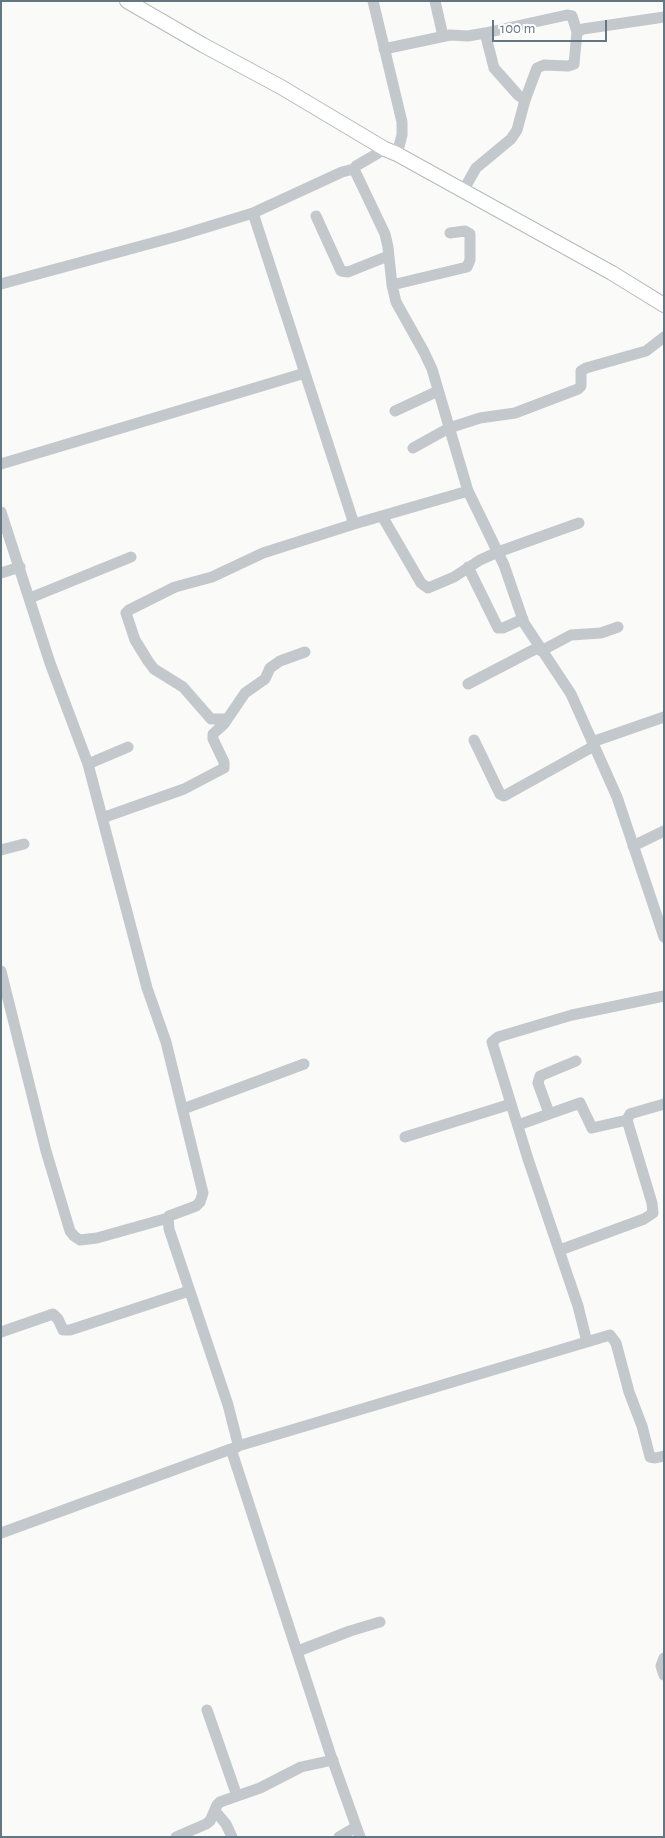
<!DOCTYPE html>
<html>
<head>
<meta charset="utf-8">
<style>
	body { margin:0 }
	#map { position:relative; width:665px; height:1838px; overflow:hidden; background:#fafaf8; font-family:"Alegreya Sans",sans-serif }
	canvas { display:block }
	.frame { position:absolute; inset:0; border:2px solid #657683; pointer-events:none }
	.scale { position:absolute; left:492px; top:20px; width:115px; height:22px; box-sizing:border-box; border:2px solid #657683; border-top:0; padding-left:6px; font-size:15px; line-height:18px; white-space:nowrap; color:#657683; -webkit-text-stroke:4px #fff; paint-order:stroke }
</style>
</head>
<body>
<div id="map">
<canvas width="665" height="1838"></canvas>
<div class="frame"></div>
<div class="scale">100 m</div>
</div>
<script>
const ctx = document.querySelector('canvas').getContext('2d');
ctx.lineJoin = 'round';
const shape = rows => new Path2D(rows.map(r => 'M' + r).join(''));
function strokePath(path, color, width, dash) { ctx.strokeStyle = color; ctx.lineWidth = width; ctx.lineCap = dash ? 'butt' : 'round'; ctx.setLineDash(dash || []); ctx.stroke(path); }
const minor = shape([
	[373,1,402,122,402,135,397,154],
	[435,1,443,36],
	[485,33,494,68,518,95,525,100],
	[384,49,450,35,468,36,485,33,567,15,572,16,577,32],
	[385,149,356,166,354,169,385,234,388,247,392,285,396,302,424,352,432,369,468,491,504,565,524,623,571,694,617,797,664,937],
	[463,191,476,168,511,139,517,130,525,100,537,68,544,65,568,66,574,64,577,32,583,29,664,17],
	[316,216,341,271,348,272,388,256],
	[1,284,178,236,253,213,342,172,354,169],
	[392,285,467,267,470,260,470,234,465,231,450,233],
	[395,411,438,391],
	[413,448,449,428,480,418,515,413,578,389,581,386,581,371,586,368,646,351,664,337],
	[1,464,305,373],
	[1,512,50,663,88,764,147,988,166,1042,203,1193,200,1202,196,1206,169,1216,168,1218,169,1229,228,1405,238,1444,237,1447,231,1449,1,1533],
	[382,516,421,583,428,588,454,577,480,560,498,552,579,523],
	[354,524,468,491],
	[468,567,498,628,503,628,523,619],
	[1,573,20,567],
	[30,598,131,557],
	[541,651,571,635,601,633,618,627],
	[468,684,539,647],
	[227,719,211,719,183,687,154,669,148,661,135,640,126,613,129,610,175,587,212,577,263,553,354,524,253,213],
	[474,740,500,794,504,796,594,746],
	[592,742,664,717],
	[88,764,128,747],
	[102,818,184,789,224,768,224,762,213,739,213,734,224,724,245,693,265,679,270,668,280,661,305,652],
	[633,846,664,831],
	[1,850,24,844],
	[1,971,46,1151,70,1231,74,1236,80,1240,97,1238,168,1218],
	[183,1109,304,1064],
	[549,1113,538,1083,540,1076,576,1061],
	[518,1125,580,1103,592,1128,627,1120],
	[405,1137,511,1104],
	[560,1250,644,1219,653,1213,652,1203,627,1120,630,1114,633,1113,664,1104],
	[1,1332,53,1314,58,1319,63,1330,70,1330,189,1291],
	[587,1342,578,1306,528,1159,492,1042,498,1037,572,1015,664,996],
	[238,1446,610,1335,616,1343,629,1392,642,1426,650,1457,655,1458,664,1456],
	[231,1449,330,1753,360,1837],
	[298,1651,350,1631,380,1622],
	[664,1658,661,1666,664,1675],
	[207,1710,237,1796],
	[215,1811,226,1824,232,1837],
	[176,1837,206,1824,210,1821,217,1805,220,1802,260,1788,301,1767,333,1760],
	[339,1837,356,1827]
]);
const major = shape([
	[127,1,203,45,281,87,385,149,397,154,612,273,664,305]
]);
strokePath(major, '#b5babe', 16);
strokePath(minor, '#c3c8cc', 11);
strokePath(major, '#fff', 14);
</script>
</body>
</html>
